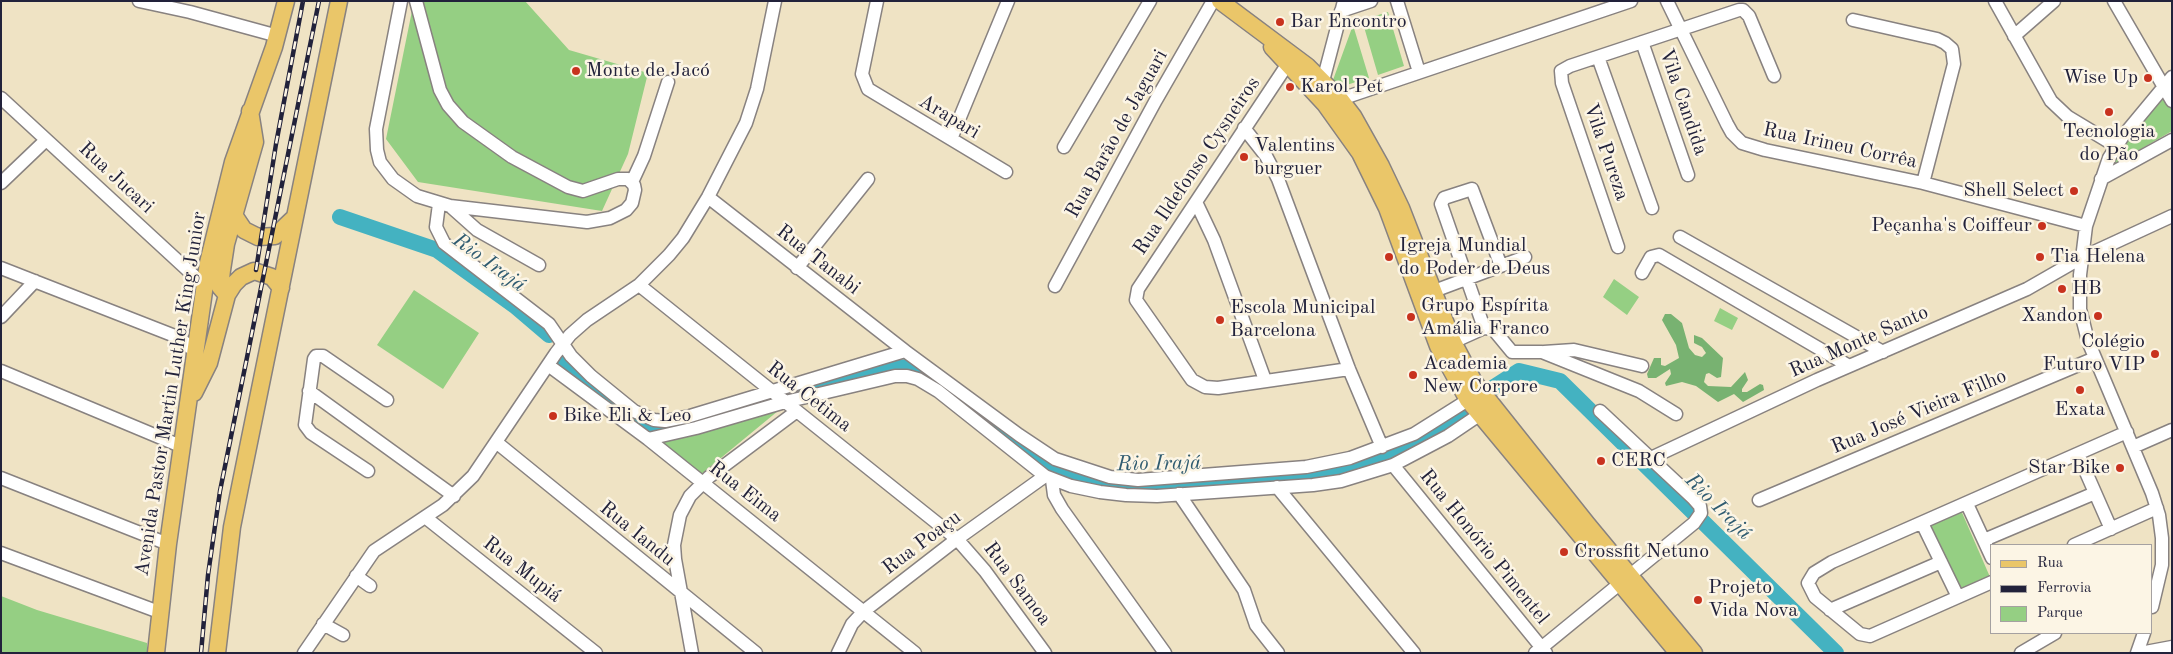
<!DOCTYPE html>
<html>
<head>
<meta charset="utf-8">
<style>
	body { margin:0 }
	#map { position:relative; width:2173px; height:654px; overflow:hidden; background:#efe3c4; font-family:"Old Standard TT",serif }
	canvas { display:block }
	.frame { position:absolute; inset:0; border:2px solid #22223b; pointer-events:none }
	.legend { position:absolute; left:1990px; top:544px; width:162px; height:90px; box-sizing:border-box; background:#fcf5e5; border:1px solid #a5a1a1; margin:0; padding:6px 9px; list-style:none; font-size:15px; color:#22223b }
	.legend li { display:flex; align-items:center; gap:10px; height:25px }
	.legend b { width:25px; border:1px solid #a5a1a1 }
</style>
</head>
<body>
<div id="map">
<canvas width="2173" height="654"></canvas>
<div class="frame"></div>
<ul class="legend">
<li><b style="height:6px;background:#eac669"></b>Rua</li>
<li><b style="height:6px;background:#22223b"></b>Ferrovia</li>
<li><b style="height:14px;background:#95cf83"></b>Parque</li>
</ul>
</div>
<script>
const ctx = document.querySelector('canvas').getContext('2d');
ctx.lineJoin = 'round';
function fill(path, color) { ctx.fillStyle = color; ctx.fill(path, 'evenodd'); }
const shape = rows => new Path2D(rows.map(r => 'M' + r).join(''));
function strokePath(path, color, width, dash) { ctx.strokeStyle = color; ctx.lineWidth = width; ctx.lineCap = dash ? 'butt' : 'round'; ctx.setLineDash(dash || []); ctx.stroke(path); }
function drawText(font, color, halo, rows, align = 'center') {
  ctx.font = font + ' "Old Standard TT",serif'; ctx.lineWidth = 5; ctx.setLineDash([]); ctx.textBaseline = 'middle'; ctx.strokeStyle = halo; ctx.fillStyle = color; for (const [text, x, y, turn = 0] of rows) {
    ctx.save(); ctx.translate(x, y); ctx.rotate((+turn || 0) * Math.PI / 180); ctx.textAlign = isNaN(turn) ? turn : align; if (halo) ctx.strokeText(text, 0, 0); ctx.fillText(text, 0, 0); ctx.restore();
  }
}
const green = shape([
	[414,1,525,1,569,50,648,73,628,154,602,211,418,182,386,139],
	[1388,12,1404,66,1378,75,1362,20],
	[1353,25,1369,78,1340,87,1333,80],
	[2162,90,2172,109,2172,131,2110,167,2120,144],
	[1614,279,1639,297,1627,315,1603,297],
	[414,290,479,333,443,389,377,345],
	[1720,308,1738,318,1732,330,1714,321],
	[784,406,699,476,661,443],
	[1960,508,1990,577,1957,592,1927,523],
	[1,596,37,610,147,643,147,653,1,653]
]);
const forest = shape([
	[1665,314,1671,314,1682,323,1689,348,1695,355,1702,357,1706,353,1702,347,1694,343,1694,335,1702,338,1723,358,1721,377,1717,378,1709,373,1706,374,1704,382,1708,386,1731,387,1745,372,1748,380,1742,389,1742,392,1747,392,1760,384,1763,385,1764,390,1743,402,1734,394,1718,402,1696,386,1682,382,1666,386,1665,383,1671,374,1670,369,1656,378,1648,378,1647,374,1654,358,1661,358,1661,365,1665,366,1679,358,1676,345,1662,320]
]);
const river = shape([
	[340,217,437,250,515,306,549,335],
	[565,363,636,421,661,427,674,426,700,418],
	[1491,389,1519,371,1560,381,1836,653],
	[793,391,861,373,889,368,912,367,928,374,1011,440,1050,468,1089,483,1127,490,1297,477,1343,470,1369,463,1407,447,1461,415]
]);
const minor = shape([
	[139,1,190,12,278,36],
	[401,1,376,129,377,150,380,162,393,179,417,196,450,206,587,222,610,218,626,210,632,203,635,190,634,185,628,179,618,179,583,191,568,187,512,157,463,122,448,105,440,90,416,1],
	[877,1,862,74,868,89,1006,172],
	[1397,1,1419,72],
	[1667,1,1727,124,1732,133,1742,143,1765,150,1923,183,2086,226],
	[1995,1,2051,101,2068,117,2116,146],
	[2114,1,2172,101],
	[1341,11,1371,1],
	[1853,20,1937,39,1945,43,1952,49,1954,64,1923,183],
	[2014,36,2054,1],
	[1642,42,1688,175],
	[1598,57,1652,208],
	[1287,65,1138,289,1136,300,1192,380,1205,387,1218,388,1349,369],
	[1323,81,1344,1],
	[1,98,205,286],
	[1332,102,1631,1],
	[1244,128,1266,156,1278,179,1349,369,1382,447],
	[951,139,1008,1],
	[1064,147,1150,1],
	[2101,179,2172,140],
	[632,182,644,156,668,82],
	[1,183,46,140],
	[708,197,905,351],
	[1196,202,1214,240,1265,380],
	[439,204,436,227,444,243,549,324,571,356,591,376,634,411,654,420,665,421,690,416,905,351,1019,435,1055,459,1110,477,1138,480,1306,467,1350,458,1414,434,1468,400],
	[450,206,477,230,539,265],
	[1680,237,1883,352],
	[1618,247,1562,83,1561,71,1570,66,1739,10,1743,10,1749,16,1774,76],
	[1501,266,1472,189,1444,198,1441,204,1484,328,1493,329,1512,352,1542,352,1639,391,1676,414],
	[1,268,180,338,195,352],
	[797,268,868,179],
	[1642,273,1651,257,1659,255,1849,366],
	[639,285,957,539,985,571,1045,653],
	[1055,286,1156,100,1213,1],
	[1434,291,1525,257],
	[1,317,35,281],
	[1453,342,1484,328],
	[1544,352,1574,350,1642,366],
	[548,365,648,439,915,653],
	[1,371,183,447],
	[309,391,454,496],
	[648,439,696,428,785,402,895,376,907,376,918,379,938,391,1045,476,1071,486,1100,492,1126,495,1157,496,1313,485,1341,481,1393,465,1448,436,1479,415],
	[496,442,756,653],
	[2133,447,2172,430],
	[2078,454,2111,529],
	[1651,458,1817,380,2027,289,2081,258,2172,216],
	[1393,465,1546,653],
	[368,471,311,433,305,425,314,359,316,356,323,356,387,400],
	[1,478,168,544],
	[1052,480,1054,495,1062,509,1165,653],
	[1277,487,1414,653],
	[1179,494,1244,590,1256,625,1278,653],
	[1759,500,2095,358],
	[1967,504,1992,558],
	[425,517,596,653],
	[1922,523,1958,597],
	[1984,540,2095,493],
	[2074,545,2157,508],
	[1,553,159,612],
	[356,576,370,586],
	[1992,582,1870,636,1860,634,1815,597,1808,583,1814,573,1832,562,2127,432],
	[2152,607,2162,565,2162,538,2159,515,2152,493,2088,341,2080,309,2080,275,2086,226,2109,158,2123,136,2172,77],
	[1830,610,1941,562],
	[323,624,343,635],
	[304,653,374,551,443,505,473,476,556,353,570,335,587,320,639,285,669,255,683,238,708,197,746,123,757,89,775,1],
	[692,653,675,559,674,545,680,515,690,496,709,477,797,411],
	[838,653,852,624,864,611,957,539,1045,476],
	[1535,653,1694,523,1701,513,1700,506,1693,498,1600,411],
	[2021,653,2055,633],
	[2137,653,2144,633],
	[2140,653,2172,647]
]);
const major = shape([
	[1220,1,1307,66,1340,99,1353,116,1381,166,1401,208,1453,342,1474,382,1587,524,1694,653],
	[1272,47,1325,104,1360,153,1387,208,1438,346,1468,400,1678,653],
	[234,215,244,230,258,237,275,236,294,218],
	[227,295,220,287,222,270,226,244,255,142,250,111],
	[194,393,209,363,227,295,234,284,241,277,254,271,272,277,281,288],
	[156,653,168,544,208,263,233,162,274,47,286,1],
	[217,653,232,527,242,477,339,1]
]);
const rail = shape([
	[256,270,276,144,303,1],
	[201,653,208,575,220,491,319,1]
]);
const markers = [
	[1280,22,5,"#c8321e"],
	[576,71,5,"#c8321e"],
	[2148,78,5,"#c8321e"],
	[1290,87,5,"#c8321e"],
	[2109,112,5,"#c8321e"],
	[1244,157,5,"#c8321e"],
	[2074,191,5,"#c8321e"],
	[2042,226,5,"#c8321e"],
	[1389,257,5,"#c8321e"],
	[2040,257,5,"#c8321e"],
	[2062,289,5,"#c8321e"],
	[2098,316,5,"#c8321e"],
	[1411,317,5,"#c8321e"],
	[1220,320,5,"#c8321e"],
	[2155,354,5,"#c8321e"],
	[1413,375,5,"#c8321e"],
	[2080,390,5,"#c8321e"],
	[553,416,5,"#c8321e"],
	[1601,461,5,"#c8321e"],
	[2120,468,5,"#c8321e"],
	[1564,552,5,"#c8321e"],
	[1698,600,5,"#c8321e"]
];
const poiNames = [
	["Bar Encontro",1290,22],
	["Monte de Jacó",586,71],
	["Wise Up",2138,78,"right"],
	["Karol Pet",1300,87],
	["Tecnologia",2109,132,"center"],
	["do Pão",2109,155,"center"],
	["Valentins",1254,146],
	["burguer",1254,169],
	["Shell Select",2064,191,"right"],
	["Peçanha's Coiffeur",2032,226,"right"],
	["Igreja Mundial",1399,246],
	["do Poder de Deus",1399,269],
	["Tia Helena",2050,257],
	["HB",2072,289],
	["Grupo Espírita",1421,306],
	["Amália Franco",1421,329],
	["Escola Municipal",1230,308],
	["Barcelona",1230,331],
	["Xandon",2088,316,"right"],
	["Colégio",2145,342,"right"],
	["Futuro VIP",2145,365,"right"],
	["Academia",1423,364],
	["New Corpore",1423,387],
	["Exata",2080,410,"center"],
	["Bike Eli & Leo",563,416],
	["CERC",1611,461],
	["Star Bike",2110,468,"right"],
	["Crossfit Netuno",1574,552],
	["Projeto",1708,588],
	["Vida Nova",1708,611]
];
const streetNames = [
	["Vila Candida",1683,102,71],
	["Arapari",949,117,31],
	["Rua Barão de Jaguari",1117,134,-61],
	["Rua Irineu Corrêa",1840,146,12],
	["Vila Pureza",1606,152,71],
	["Rua Ildefonso Cysneiros",1197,166,-56],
	["Rua Jucari",116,178,43],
	["Rua Tanabi",818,260,38],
	["Rua Monte Santo",1859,342,-24],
	["Avenida Pastor Martin Luther King Junior",171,394,-81],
	["Rua Cetima",809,397,38],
	["Rua José Vieira Filho",1919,412,-23],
	["Rua Eima",745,492,38],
	["Rua Iandu",637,534,39],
	["Rua Poaçu",922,543,-37],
	["Rua Honório Pimentel",1484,547,51],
	["Rua Mupiá",522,570,38],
	["Rua Samoa",1017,584,53]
];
const waterNames = [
	["Rio Irajá",489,263,36],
	["Rio Irajá",1159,464,-1],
	["Rio Irajá",1718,507,45]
];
fill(green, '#95cf83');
fill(forest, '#78b271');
strokePath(river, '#44b2c1', 16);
strokePath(minor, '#888280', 15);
strokePath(major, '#888280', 19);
strokePath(minor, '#fff', 12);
strokePath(major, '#eac669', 16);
strokePath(rail, '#22223b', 4.5);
strokePath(rail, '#fcf5e5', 2.5, [8]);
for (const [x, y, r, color] of markers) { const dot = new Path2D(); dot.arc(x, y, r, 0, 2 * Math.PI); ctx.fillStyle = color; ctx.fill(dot); strokePath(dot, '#fcf5e5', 2); }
drawText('20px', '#22223b', '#fcf5e5', poiNames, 'left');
drawText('20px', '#22223b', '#fcf5e5', streetNames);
drawText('italic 21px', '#305c71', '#fcf5e5', waterNames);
</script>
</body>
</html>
